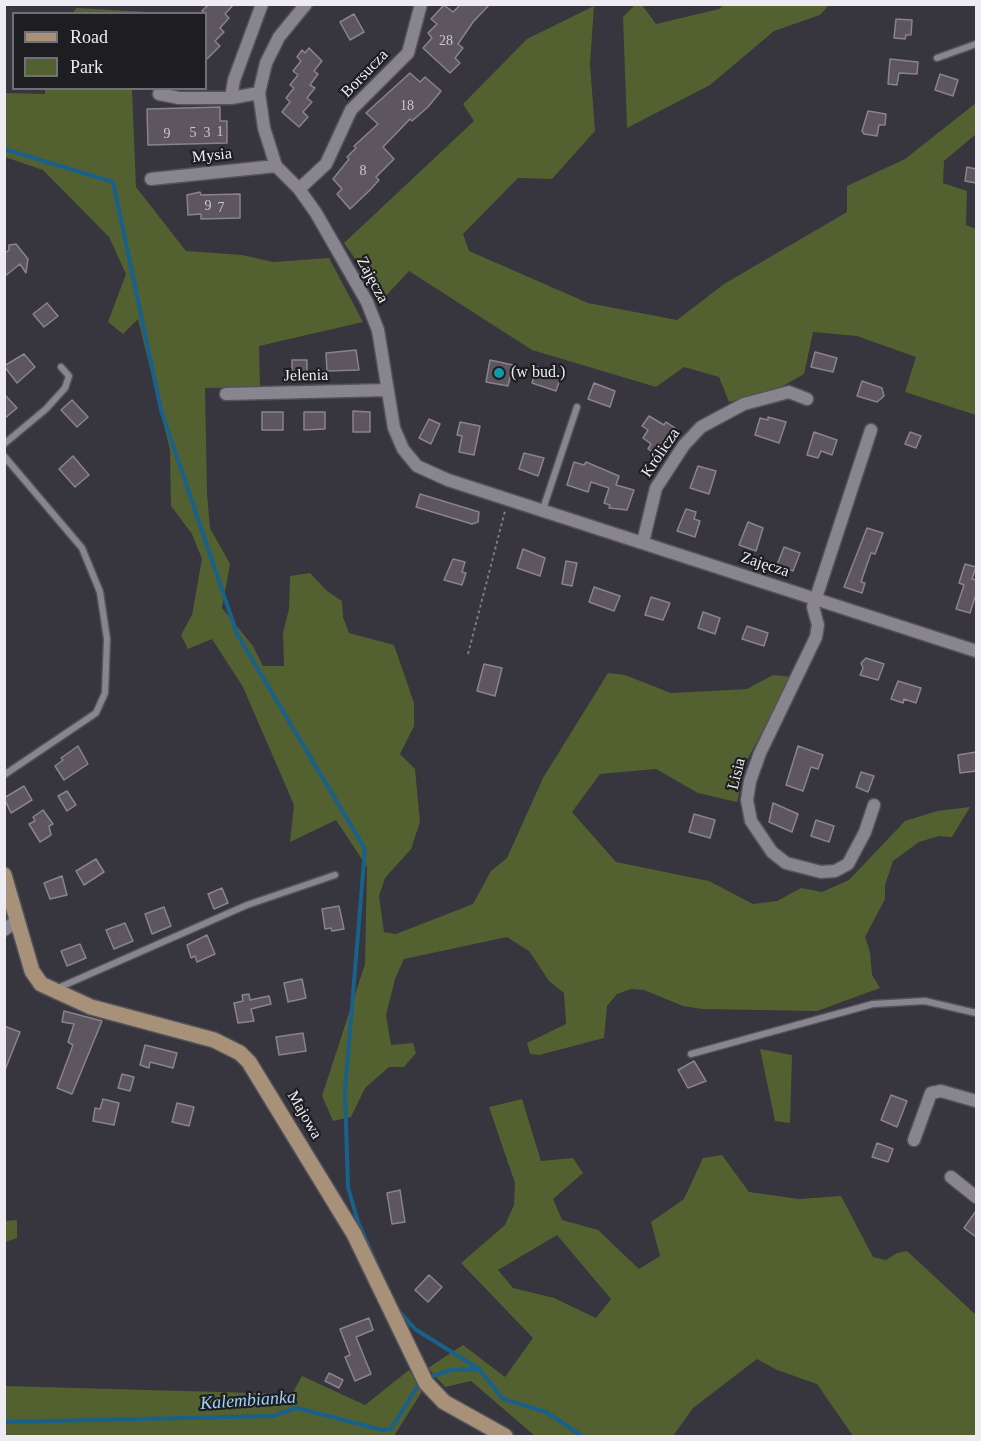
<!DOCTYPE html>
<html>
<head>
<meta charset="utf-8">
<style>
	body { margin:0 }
	#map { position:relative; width:981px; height:1441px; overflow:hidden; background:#37353d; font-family:"Times New Roman",serif }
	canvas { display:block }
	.frame { position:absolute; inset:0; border:6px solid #eeecf2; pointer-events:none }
	.legend { position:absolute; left:12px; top:12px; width:195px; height:78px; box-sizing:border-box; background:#1e1d21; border:2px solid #717075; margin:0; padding:8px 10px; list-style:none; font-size:18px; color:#eeecf2 }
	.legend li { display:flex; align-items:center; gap:12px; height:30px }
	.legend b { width:30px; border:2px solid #717075 }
</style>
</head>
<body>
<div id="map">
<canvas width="981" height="1441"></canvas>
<div class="frame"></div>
<ul class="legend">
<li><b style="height:8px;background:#a79279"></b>Road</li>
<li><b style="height:16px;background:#536130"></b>Park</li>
</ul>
</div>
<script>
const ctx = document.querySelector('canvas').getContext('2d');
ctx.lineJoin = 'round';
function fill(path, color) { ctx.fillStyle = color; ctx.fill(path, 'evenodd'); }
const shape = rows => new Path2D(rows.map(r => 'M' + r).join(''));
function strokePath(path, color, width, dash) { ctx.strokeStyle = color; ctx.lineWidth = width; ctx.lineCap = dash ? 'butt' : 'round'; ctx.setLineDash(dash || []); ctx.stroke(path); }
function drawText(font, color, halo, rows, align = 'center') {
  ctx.font = font + ' "Times New Roman",serif'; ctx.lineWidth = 4.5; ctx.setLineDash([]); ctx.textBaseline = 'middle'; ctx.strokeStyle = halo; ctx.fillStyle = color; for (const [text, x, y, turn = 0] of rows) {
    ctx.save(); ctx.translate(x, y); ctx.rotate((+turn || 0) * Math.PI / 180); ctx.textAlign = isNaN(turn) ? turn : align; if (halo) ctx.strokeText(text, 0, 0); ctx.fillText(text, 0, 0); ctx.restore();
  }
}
const green = shape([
	[635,5,642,5,656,24,719,9,724,5,829,5,820,15,774,31,710,85,627,128,623,17],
	[594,6,590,64,595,131,552,179,518,178,463,234,469,251,588,303,677,320,724,284,847,212,847,186,905,159,976,103,976,134,944,161,943,183,967,191,966,225,976,229,976,415,905,392,916,357,857,336,813,332,804,374,776,390,729,402,719,377,684,367,656,387,532,350,409,271,383,299,344,243,474,121,463,104,527,39],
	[76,8,167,13,73,13],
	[45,88,132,89,136,187,186,251,242,255,273,262,329,258,363,322,259,346,260,387,205,388,207,494,210,528,230,564,222,608,253,646,263,666,284,666,283,633,289,609,290,576,310,573,327,591,342,601,343,617,349,633,394,645,414,703,414,726,400,754,415,769,420,822,411,849,385,878,379,896,384,932,396,934,473,904,491,871,507,858,543,778,608,673,625,675,671,693,747,689,773,675,792,677,747,760,737,802,698,793,656,769,600,774,572,812,616,862,709,881,753,904,777,901,801,888,822,892,849,880,905,821,937,811,970,807,952,837,939,836,919,842,893,861,885,885,885,899,865,937,870,952,872,975,880,988,817,1011,702,1009,683,1006,644,990,631,989,617,994,607,1006,604,1038,539,1055,530,1054,527,1043,566,1024,564,993,549,981,529,951,507,937,404,959,395,979,386,1015,391,1045,413,1043,416,1053,404,1067,389,1067,365,1088,351,1117,333,1121,322,1096,365,964,367,867,336,820,290,842,294,805,243,687,212,639,188,649,181,635,192,615,202,559,192,534,171,506,170,450,138,319,123,334,108,322,126,274,109,237,43,170,5,157,5,93,45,94],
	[760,1049,792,1055,790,1123,775,1121],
	[522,1099,541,1161,573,1158,583,1173,553,1199,562,1220,598,1230,639,1269,660,1256,651,1222,684,1199,703,1158,722,1155,749,1192,799,1199,841,1196,873,1257,886,1260,897,1253,907,1251,976,1315,976,1436,853,1436,817,1384,777,1370,757,1359,693,1408,673,1436,535,1436,471,1381,445,1387,428,1368,463,1345,505,1377,533,1338,461,1263,505,1225,514,1205,515,1183,489,1107],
	[557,1235,611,1299,596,1318,554,1298,513,1288,498,1270],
	[17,1220,17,1238,5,1242,5,1221],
	[409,1370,423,1390,394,1436,5,1436,5,1386,292,1394,302,1376,365,1405]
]);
const stream = shape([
	[4,149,113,182,161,410,237,634,365,849,345,1091,348,1187,358,1222,382,1276],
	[398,1310,415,1329,479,1369],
	[427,1378,451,1370,479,1369,503,1399,546,1412,582,1436],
	[4,1422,273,1416,297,1408,382,1430,391,1429,420,1382]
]);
const building = shape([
	[209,4,234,4,225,14,229,18,220,28,224,32,215,41,220,46,206,60,206,14,202,11,209,4],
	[461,4,490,4,473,22,458,44,463,48,455,58,460,63,450,73,423,48,432,38,428,33,437,24,431,19,444,5,453,12,461,4],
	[354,14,364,32,350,40,340,22,354,14],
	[896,19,912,20,911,35,906,35,905,39,894,38,896,19],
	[309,48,322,61,314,71,318,74,310,85,315,88,307,98,312,102,303,112,308,117,299,127,282,112,290,102,286,98,294,88,290,85,298,75,293,71,301,61,297,57,302,50,305,53,309,48],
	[890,59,918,62,917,74,899,73,897,85,888,84,890,59],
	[410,73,420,82,425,77,441,91,428,107,412,121,410,119,383,147,394,159,376,177,379,180,370,190,350,209,337,194,342,189,333,179,349,159,347,157,356,148,354,146,378,124,366,113,410,73],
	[940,74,958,80,953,96,935,90,940,74],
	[220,107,220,121,227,121,227,143,148,145,147,109,220,107],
	[868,111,886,114,885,125,879,125,877,136,864,134,862,131,868,111],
	[967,167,976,169,976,183,965,181,967,167],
	[200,192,201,195,240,194,240,218,201,219,201,214,188,215,187,195,200,192],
	[16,244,28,259,26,273,20,264,4,277,4,254,9,250,9,245,16,244],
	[47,303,58,316,44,327,33,314,47,303],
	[356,350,359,370,327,371,326,353,356,350],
	[815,352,837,358,833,372,811,367,815,352],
	[24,354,35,367,17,383,4,366,24,354],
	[292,360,307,360,307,374,292,374,292,360],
	[490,360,513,365,508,386,486,382,490,360],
	[537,367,561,376,556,391,532,383,537,367],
	[862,381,882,388,884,396,877,402,857,396,862,381],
	[594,383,615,391,610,407,588,399,594,383],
	[4,394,17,408,4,419,4,394],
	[72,400,88,417,77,427,61,410,72,400],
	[353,411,370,412,370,432,353,432,353,411],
	[262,412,283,412,283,430,262,430,262,412],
	[304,412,325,412,325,429,304,430,304,412],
	[649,416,664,425,666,422,675,428,657,455,648,449,651,444,643,438,648,430,642,426,649,416],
	[768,417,786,422,779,443,755,435,760,418,768,420,768,417],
	[429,419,440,424,431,444,419,438,429,419],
	[460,422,480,426,474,455,459,452,462,436,457,435,460,422],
	[814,432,837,440,832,455,821,451,818,458,807,455,814,432],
	[910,432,921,436,916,448,905,444,910,432],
	[524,453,544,458,538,476,519,469,524,453],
	[73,456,89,475,75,487,59,469,73,456],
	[574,462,584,465,586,462,619,476,616,485,634,490,627,510,609,508,610,505,604,503,609,488,591,482,588,492,567,485,574,462],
	[698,466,716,471,709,494,690,488,698,466],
	[420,494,479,512,478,522,472,524,416,507,420,494],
	[686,509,696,512,694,519,700,521,695,537,677,531,686,509],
	[748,522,763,528,756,551,739,545,748,522],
	[867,528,883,533,875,554,871,553,861,582,865,583,862,593,844,587,867,528],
	[784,547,800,553,793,571,777,565,784,547],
	[523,549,545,558,540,576,517,568,523,549],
	[453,559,465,562,462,572,466,573,462,585,444,580,453,559],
	[566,561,577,563,572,586,562,584,566,561],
	[965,564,976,567,972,579,976,580,976,594,970,613,956,609,964,585,959,583,965,564],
	[594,587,620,596,614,611,589,602,594,587],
	[651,597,670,603,663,620,645,615,651,597],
	[703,612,720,618,715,634,698,628,703,612],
	[747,626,768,633,764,646,742,639,747,626],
	[866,658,884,664,878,680,860,675,863,668,861,663,866,658],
	[484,664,502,668,495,696,477,691,484,664],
	[898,681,921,688,916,703,904,699,903,703,891,699,898,681],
	[78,746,88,764,64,780,55,766,63,760,61,758,78,746],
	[798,746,823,755,818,769,811,767,803,791,786,785,798,746],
	[976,752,976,771,960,773,958,755,976,752],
	[861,772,874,776,868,792,856,787,861,772],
	[24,786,32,800,11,813,4,798,24,786],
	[67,791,76,805,67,811,58,796,67,791],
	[773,803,798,814,792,832,769,822,773,803],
	[43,810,53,824,49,826,51,835,40,842,29,824,35,821,33,817,43,810],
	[694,814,715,820,710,838,689,832,694,814],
	[816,820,834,826,829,842,811,836,816,820],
	[96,859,104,872,84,885,76,871,96,859],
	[62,876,67,895,50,899,44,883,62,876],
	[222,888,228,903,214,909,208,894,222,888],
	[339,906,344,929,332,931,331,928,325,929,322,909,339,906],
	[164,907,171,926,152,934,145,914,164,907],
	[125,923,133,941,114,949,106,930,125,923],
	[207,935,215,954,197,962,195,956,191,958,187,945,207,935],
	[80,944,86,958,67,966,61,951,80,944],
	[302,979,306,998,288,1002,284,983,302,979],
	[249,994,250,1000,269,996,271,1004,251,1009,254,1021,238,1023,234,1003,243,1001,242,995,249,994],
	[64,1011,102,1021,72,1094,57,1088,73,1045,68,1042,74,1024,62,1022,64,1011],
	[4,1026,20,1032,5,1070,4,1070,4,1026],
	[303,1033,306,1051,279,1055,276,1037,303,1033],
	[145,1045,177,1053,173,1068,150,1062,149,1068,140,1065,145,1045],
	[694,1061,706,1081,688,1088,678,1070,694,1061],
	[122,1074,134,1077,130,1091,118,1088,122,1074],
	[891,1095,907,1101,897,1127,881,1120,891,1095],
	[103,1099,119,1103,114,1125,93,1121,95,1108,100,1109,103,1099],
	[177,1103,194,1107,189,1126,172,1122,177,1103],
	[877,1143,893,1149,888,1162,872,1157,877,1143],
	[400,1190,405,1222,392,1224,387,1193,400,1190],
	[976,1211,976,1237,964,1228,976,1211],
	[429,1275,442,1287,428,1302,415,1290,429,1275],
	[369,1318,373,1330,356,1337,371,1374,355,1381,345,1357,350,1355,340,1329,369,1318],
	[329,1373,343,1380,339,1388,325,1381,329,1373]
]);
const path = shape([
	[468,654,505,511]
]);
const lane = shape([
	[937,58,976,44],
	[4,444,46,409,65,388,69,376,61,367],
	[4,456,82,548,100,592,107,639,105,693,96,713,4,775],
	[543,509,577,407],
	[58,988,247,905,335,875],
	[691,1054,873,1004,925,1001,976,1013]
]);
const street = shape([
	[306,4,279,37,266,63,259,93,264,128,276,166,299,189,316,213,367,302,378,330,394,428,403,449,417,466,448,480,976,651],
	[159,94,179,98,231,98,259,93],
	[231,98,234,80,262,4],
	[151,179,276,166],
	[299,189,326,164,351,110,408,53,421,4],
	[226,394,387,390],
	[871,430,813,607,818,625,816,637,760,753,750,781,747,800,751,821,772,852,786,863,821,872,835,871,848,864,865,832,874,805],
	[643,542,656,488,684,445,701,427,744,404,789,392,807,399],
	[4,930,18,920],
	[914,1140,931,1093,941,1091,976,1101],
	[951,1177,976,1197]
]);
const secondary = shape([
	[4,875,32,971,41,984,91,1007,214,1040,240,1053,249,1062,354,1234,426,1383,444,1402,505,1436]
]);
const markers = [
	[499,373,6,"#0f9aa8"]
];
const numberNames = [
	["28",446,41],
	["18",407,106],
	["1",220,132],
	["5",193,133],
	["3",207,133],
	["9",167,134],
	["8",363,171],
	["9",208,206],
	["7",221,208]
];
const streetNames = [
	["Borsucza",365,74,-46],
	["Mysia",212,156,-6],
	["Zajęcza",372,280,62],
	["Jelenia",306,376,-1],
	["Królicza",661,453,-56],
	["Zajęcza",765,565,18],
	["Lisia",737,774,-76],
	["Majowa",304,1115,60]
];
const poiNames = [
	["(w bud.)",511,373]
];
const waterNames = [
	["Kalembianka",248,1401,-4]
];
fill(green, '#536130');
strokePath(stream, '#19608b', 4);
fill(building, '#5e565e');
strokePath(building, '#8b838b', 1.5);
strokePath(lane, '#54525a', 9);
strokePath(street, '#54525a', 15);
strokePath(secondary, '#54525a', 18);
strokePath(path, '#7c7a82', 2, [3, 3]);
strokePath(lane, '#88858f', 6);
strokePath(street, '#88858f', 12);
strokePath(secondary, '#a79279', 15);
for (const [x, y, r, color] of markers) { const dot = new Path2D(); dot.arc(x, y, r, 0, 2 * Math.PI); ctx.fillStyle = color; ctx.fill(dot); strokePath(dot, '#1e1d21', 2); }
drawText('14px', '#cac6cd', null, numberNames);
drawText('16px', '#eeecf2', '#1e1d21', streetNames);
drawText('16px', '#eeecf2', '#1e1d21', poiNames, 'left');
drawText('italic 18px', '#9fd3f9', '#1e1d21', waterNames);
</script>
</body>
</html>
